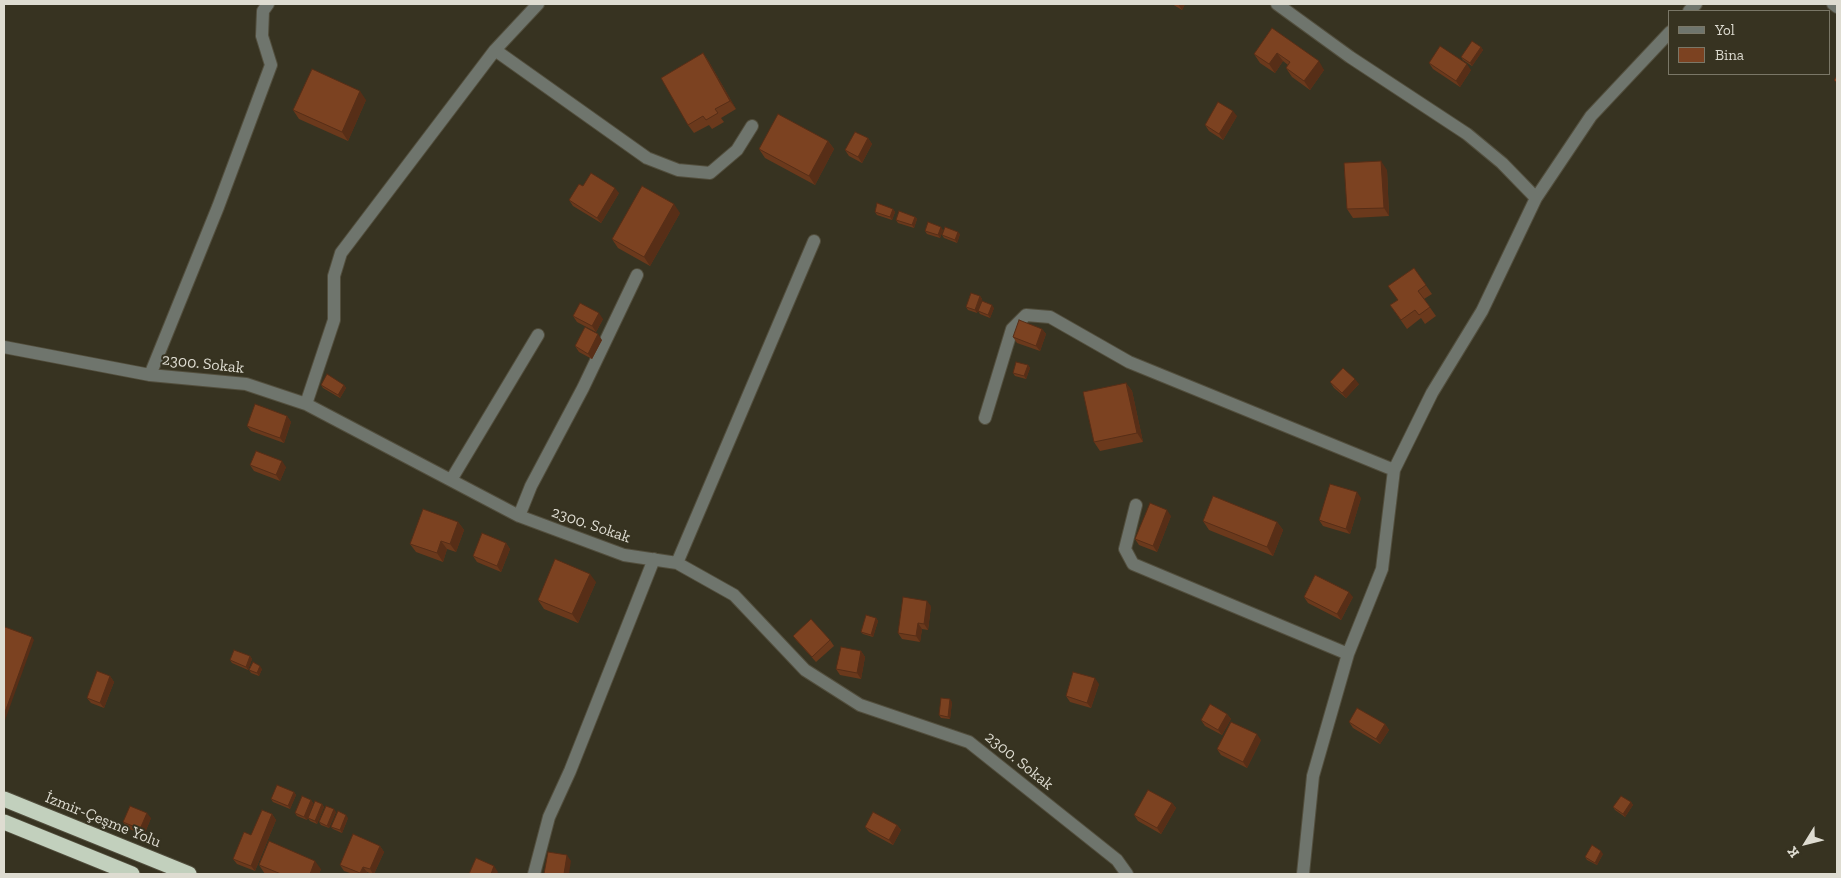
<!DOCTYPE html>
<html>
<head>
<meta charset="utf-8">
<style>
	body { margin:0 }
	#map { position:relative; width:1841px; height:878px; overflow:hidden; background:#373321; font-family:"Zilla Slab",serif }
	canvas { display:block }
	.frame { position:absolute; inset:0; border:5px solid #dedcd1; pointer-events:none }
	.legend { position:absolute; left:1668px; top:10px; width:162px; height:65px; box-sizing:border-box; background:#373321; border:1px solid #7a7767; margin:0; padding:6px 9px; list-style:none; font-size:15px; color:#dedcd1 }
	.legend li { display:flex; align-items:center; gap:10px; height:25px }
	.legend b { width:25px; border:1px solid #7a7767 }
	.north { position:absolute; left:1781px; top:818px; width:50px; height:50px; -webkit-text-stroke:4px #373321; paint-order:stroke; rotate:234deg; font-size:14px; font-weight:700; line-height:20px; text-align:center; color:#dedcd1 }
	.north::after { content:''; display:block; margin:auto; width:18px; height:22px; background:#dedcd1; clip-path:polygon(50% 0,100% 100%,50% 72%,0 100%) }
</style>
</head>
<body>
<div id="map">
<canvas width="1841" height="878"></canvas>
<div class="frame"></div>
<ul class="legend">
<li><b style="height:6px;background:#6f756d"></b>Yol</li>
<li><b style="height:14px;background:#7c4221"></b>Bina</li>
</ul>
<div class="north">K</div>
</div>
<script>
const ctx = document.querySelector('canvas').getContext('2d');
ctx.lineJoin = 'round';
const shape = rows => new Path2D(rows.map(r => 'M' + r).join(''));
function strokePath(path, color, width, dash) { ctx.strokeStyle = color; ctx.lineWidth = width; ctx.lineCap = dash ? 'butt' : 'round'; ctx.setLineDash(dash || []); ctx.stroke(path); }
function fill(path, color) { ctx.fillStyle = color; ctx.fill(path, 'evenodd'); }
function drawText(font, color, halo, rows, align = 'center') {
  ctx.font = font + ' "Zilla Slab",serif'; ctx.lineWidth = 4; ctx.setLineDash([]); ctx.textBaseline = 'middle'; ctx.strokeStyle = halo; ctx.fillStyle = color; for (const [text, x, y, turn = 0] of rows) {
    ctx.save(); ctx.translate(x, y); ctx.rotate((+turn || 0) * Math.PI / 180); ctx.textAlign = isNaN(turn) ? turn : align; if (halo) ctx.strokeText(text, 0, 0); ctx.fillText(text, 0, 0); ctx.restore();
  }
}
const minor = shape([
	[1277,4,1350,57,1467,134,1502,163,1536,198],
	[1833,4,1837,7],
	[1689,11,1696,4],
	[495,50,647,158,678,170,710,173,737,150,752,126],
	[4,347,150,375,246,384,306,404,519,516,624,555,677,563,734,595,805,670,860,705,969,742,1117,860,1127,874],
	[150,375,218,207,271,65,262,36,263,11,268,4],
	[306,404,334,320,334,276,341,253,495,50,538,4],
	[985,418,1012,329,1026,315,1050,317,1129,362,1394,470],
	[451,480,538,335],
	[1136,505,1125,549,1133,564,1348,654],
	[519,516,531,486,583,388,637,275],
	[677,563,814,241],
	[534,874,549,817,570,771,654,559],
	[1303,874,1313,776,1348,654,1382,569,1394,470,1432,393,1482,311,1536,198,1591,116,1670,32]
]);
const highway = shape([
	[4,799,189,874],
	[4,822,132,874]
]);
const wall = shape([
	[1172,4,1185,4,1182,10],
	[1272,28,1324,70,1310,90,1292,77,1286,68,1288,65,1283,61,1275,73,1260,63,1254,54],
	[1481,47,1483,50,1472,66,1463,60,1461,57],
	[703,53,709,62,736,109,721,118,724,122,712,129,709,125,694,133,688,125],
	[1429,63,1471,70,1460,87,1433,69],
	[366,100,348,141,299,119,293,110],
	[1237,116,1223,140,1209,131,1205,125],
	[868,138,872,144,862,163,849,156,845,150],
	[828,141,834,149,815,185,765,158,759,149],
	[1387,170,1389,216,1353,218,1347,209],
	[619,193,601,223,573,206,569,200],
	[893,209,895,212,892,220,877,215,875,212],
	[680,213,650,266,618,248,612,239],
	[915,217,917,219,914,228,898,223,896,220],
	[943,230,940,238,927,234,925,231],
	[960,234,957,243,944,238,942,235],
	[1414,268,1432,294,1424,299,1436,316,1425,324,1421,318,1407,329,1390,305,1398,300],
	[980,296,982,299,977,313,968,310,966,307],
	[994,308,990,318,980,314,978,311],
	[573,316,603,319,596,332,577,322],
	[1042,329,1046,334,1040,351,1017,343,1013,337],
	[602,340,592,359,579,352,575,346],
	[1028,365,1030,368,1026,379,1015,376,1013,373],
	[1330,382,1359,384,1346,398,1334,388],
	[1126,383,1132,391,1143,442,1100,451,1094,442],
	[321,385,344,385,346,388,340,398,323,388],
	[287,416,291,422,284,443,251,431,247,426],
	[250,465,286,467,280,481,254,471],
	[1361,498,1350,534,1323,526,1319,520],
	[1171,516,1157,552,1139,545,1135,539],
	[1203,521,1277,522,1283,530,1273,556,1209,530],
	[458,522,464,530,456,552,447,549,443,562,416,552,410,544],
	[506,543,510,549,501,572,477,562,473,556],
	[596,582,578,623,544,609,538,600],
	[1304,597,1353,597,1341,620,1308,603],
	[931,606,928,630,922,629,920,642,902,639,898,633],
	[876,618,878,621,873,637,863,634,861,632],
	[793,636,830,640,834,646,816,662,797,641],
	[861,651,865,657,861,679,840,675,836,669],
	[250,656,252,659,248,670,232,663,230,660],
	[262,669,259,676,251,673,249,670],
	[110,676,114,682,104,708,91,703,87,698],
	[1099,684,1091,708,1070,702,1066,696],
	[952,702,950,719,941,718,939,715],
	[1227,714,1231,719,1222,735,1205,726,1201,720],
	[1349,722,1385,724,1389,730,1380,744,1353,728],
	[1261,740,1247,768,1221,755,1217,749],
	[294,792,296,795,290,809,273,802,271,799],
	[311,800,313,803,307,820,297,816,295,813],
	[1631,802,1633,805,1625,817,1615,810,1613,807],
	[1172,803,1176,808,1161,834,1138,821,1134,815],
	[322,804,324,807,317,824,310,821,308,818],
	[336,812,329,828,321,825,319,822],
	[272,814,276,820,255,871,237,864,233,859],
	[151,818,144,835,127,828,123,822],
	[348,818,342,833,333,829,331,827],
	[897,825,901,830,893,845,869,832,865,827],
	[380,846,384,852,374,874,372,874,367,872,366,874,353,874,344,871,340,865],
	[1603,854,1597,865,1587,860,1585,857],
	[259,865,321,869,319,874,265,874]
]);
const shadedWall = shape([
	[1178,4,1185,4,1182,10],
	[1481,47,1483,50,1472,66,1470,63],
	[703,53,709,62,736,109,730,101],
	[1277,53,1283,61,1275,73,1269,64],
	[1319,61,1324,70,1310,90,1304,81],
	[1467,64,1471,70,1460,87,1456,81],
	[360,91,366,100,348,141,342,132],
	[1233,111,1237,116,1223,140,1219,134],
	[868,138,872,144,862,163,858,157],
	[828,141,834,149,815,185,809,176],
	[1381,161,1387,170,1389,216,1384,208],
	[615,188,619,193,601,223,597,218],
	[674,204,680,213,650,266,644,257],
	[893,209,895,212,892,220,890,217],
	[915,217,917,219,914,228,912,225],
	[941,227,943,230,940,238,938,235],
	[958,232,960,234,957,243,955,240],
	[980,296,982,299,977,313,975,310],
	[992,305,994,308,990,318,988,315],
	[599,313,603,319,596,332,592,326],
	[1042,329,1046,334,1040,351,1036,346],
	[598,334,602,340,592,359,588,354],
	[1028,365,1030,368,1026,379,1024,376],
	[1355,379,1359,384,1346,398,1342,393],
	[1126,383,1132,391,1143,442,1137,433],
	[344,385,346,388,340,398,338,395],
	[287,416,291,422,284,443,280,438],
	[282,461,286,467,280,481,276,475],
	[1357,492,1361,498,1350,534,1346,529],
	[1167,510,1171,516,1157,552,1153,546],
	[458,522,464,530,456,552,450,544],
	[1277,522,1283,530,1273,556,1267,547],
	[441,541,447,549,443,562,437,553],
	[506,543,510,549,501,572,497,566],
	[590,574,596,582,578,623,572,614],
	[1349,592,1353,597,1341,620,1337,614],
	[927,601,931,606,928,630,924,624],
	[876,618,878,621,873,637,871,635],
	[918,623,922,629,920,642,916,636],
	[32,637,34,640,4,723,4,715],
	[861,651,865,657,861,679,857,673],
	[250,656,252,659,248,670,246,667],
	[260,666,262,669,259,676,257,673],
	[110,676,114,682,104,708,100,703],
	[1095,678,1099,684,1091,708,1087,703],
	[950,699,952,702,950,719,948,717],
	[1227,714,1231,719,1222,735,1218,730],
	[1385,724,1389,730,1380,744,1376,739],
	[1257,734,1261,740,1247,768,1243,762],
	[294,792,296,795,290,809,288,806],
	[311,800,313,803,307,820,304,817],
	[1631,802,1633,805,1625,817,1623,814],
	[1172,803,1176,808,1161,834,1157,828],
	[322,804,324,807,317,824,315,821],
	[334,809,336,812,329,828,327,826],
	[147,813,151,818,144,835,140,829],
	[272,814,276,820,255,871,251,866],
	[346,815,348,818,342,833,340,830],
	[897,825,901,830,893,845,889,840],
	[380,846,384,852,374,874,373,874,370,869],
	[1601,851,1603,854,1597,865,1595,863],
	[567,855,571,861,569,874,564,874],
	[315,861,321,869,319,874,310,874],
	[494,866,498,872,497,874,491,874],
	[363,867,367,872,366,874,361,874,360,873]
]);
const building = shape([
	[1272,28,1319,61,1304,81,1286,68,1290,62,1277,53,1269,64,1254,54,1272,28],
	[1472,41,1481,47,1470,63,1461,57,1472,41],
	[1440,46,1467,64,1456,81,1429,63,1440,46],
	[703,53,730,101,715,109,718,113,706,120,703,116,688,125,661,78,703,53],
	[312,69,360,91,342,132,293,110,312,69],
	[1837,76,1837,83,1834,80,1837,76],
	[1218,102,1233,111,1219,134,1205,125,1218,102],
	[778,114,828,141,809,176,759,149,778,114],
	[855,132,868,138,858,157,845,150,855,132],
	[1381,161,1384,208,1347,209,1344,163,1381,161],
	[591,173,615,188,597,218,569,200,579,184,583,186,591,173],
	[642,186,674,204,644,257,612,239,642,186],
	[877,203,893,209,890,217,875,212,877,203],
	[899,211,915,217,912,225,896,220,899,211],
	[928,222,941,227,938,235,925,231,928,222],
	[945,227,958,232,955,240,942,235,945,227],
	[1414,268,1426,285,1418,291,1430,307,1419,315,1415,310,1401,320,1390,305,1398,300,1388,286,1414,268],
	[971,293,980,296,975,310,966,307,971,293],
	[982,301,992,305,988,315,978,311,982,301],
	[580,303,599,313,592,326,573,316,580,303],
	[1019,320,1042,329,1036,346,1013,337,1019,320],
	[585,327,598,334,588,354,575,346,585,327],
	[1016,362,1028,365,1024,376,1013,373,1016,362],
	[1343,368,1355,379,1342,393,1330,382,1343,368],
	[327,374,344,385,338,395,321,385,327,374],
	[1126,383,1137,433,1094,442,1083,392,1126,383],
	[255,404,287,416,280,438,247,426,255,404],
	[256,451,282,461,276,475,250,465,256,451],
	[1330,484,1357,492,1346,529,1319,520,1330,484],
	[1213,496,1277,522,1267,547,1203,521,1213,496],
	[1150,503,1167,510,1153,546,1135,539,1150,503],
	[423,509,458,522,450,544,441,541,437,553,410,544,423,509],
	[482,533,506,543,497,566,473,556,482,533],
	[555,559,590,574,572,614,538,600,555,559],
	[1315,575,1349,592,1337,614,1304,597,1315,575],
	[903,597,927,601,924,624,918,623,916,636,898,633,903,597],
	[866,615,876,618,871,635,861,632,866,615],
	[811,619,830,640,812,657,793,636,811,619],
	[5,627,32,637,4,715,4,629,5,627],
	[841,647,861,651,857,673,836,669,841,647],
	[234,650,250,656,246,667,230,660,234,650],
	[253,662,260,666,257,673,249,670,253,662],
	[97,671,110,676,100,703,87,698,97,671],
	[1073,672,1095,678,1087,703,1066,696,1073,672],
	[941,698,950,699,948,717,939,715,941,698],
	[1210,704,1227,714,1218,730,1201,720,1210,704],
	[1357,708,1385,724,1376,739,1349,722,1357,708],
	[1231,722,1257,734,1243,762,1217,749,1231,722],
	[277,785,294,792,288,806,271,799,277,785],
	[1148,790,1172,803,1157,828,1134,815,1148,790],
	[302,796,311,800,304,817,295,813,302,796],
	[1621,796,1631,802,1623,814,1613,807,1621,796],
	[315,801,322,804,315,821,308,818,315,801],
	[130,806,147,813,140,829,123,822,130,806],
	[326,806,334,809,327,826,319,822,326,806],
	[262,810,272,814,251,866,233,859,244,832,251,835,262,810],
	[338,811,346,815,340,830,331,827,338,811],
	[873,812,897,825,889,840,865,827,873,812],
	[353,834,380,846,370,869,363,867,360,873,340,865,353,834],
	[269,841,315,861,310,874,281,874,259,865,269,841],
	[1592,845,1601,851,1595,863,1585,857,1592,845],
	[548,852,567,855,564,874,544,874,548,852],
	[476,858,494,866,491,874,469,874,476,858]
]);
const streetNames = [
	["2300. Sokak",203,364,6],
	["2300. Sokak",591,525,19],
	["2300. Sokak",1019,761,39],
	["İzmir-Çeşme Yolu",103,820,22]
];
strokePath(minor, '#524e3d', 14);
strokePath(highway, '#524e3d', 17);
strokePath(minor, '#6f756d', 12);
strokePath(highway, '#c2d0bd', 15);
fill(wall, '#6b391c');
fill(shadedWall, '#572e17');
fill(building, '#7c4221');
strokePath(building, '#572e17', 1);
drawText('16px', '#dedcd1', '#373321', streetNames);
</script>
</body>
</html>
